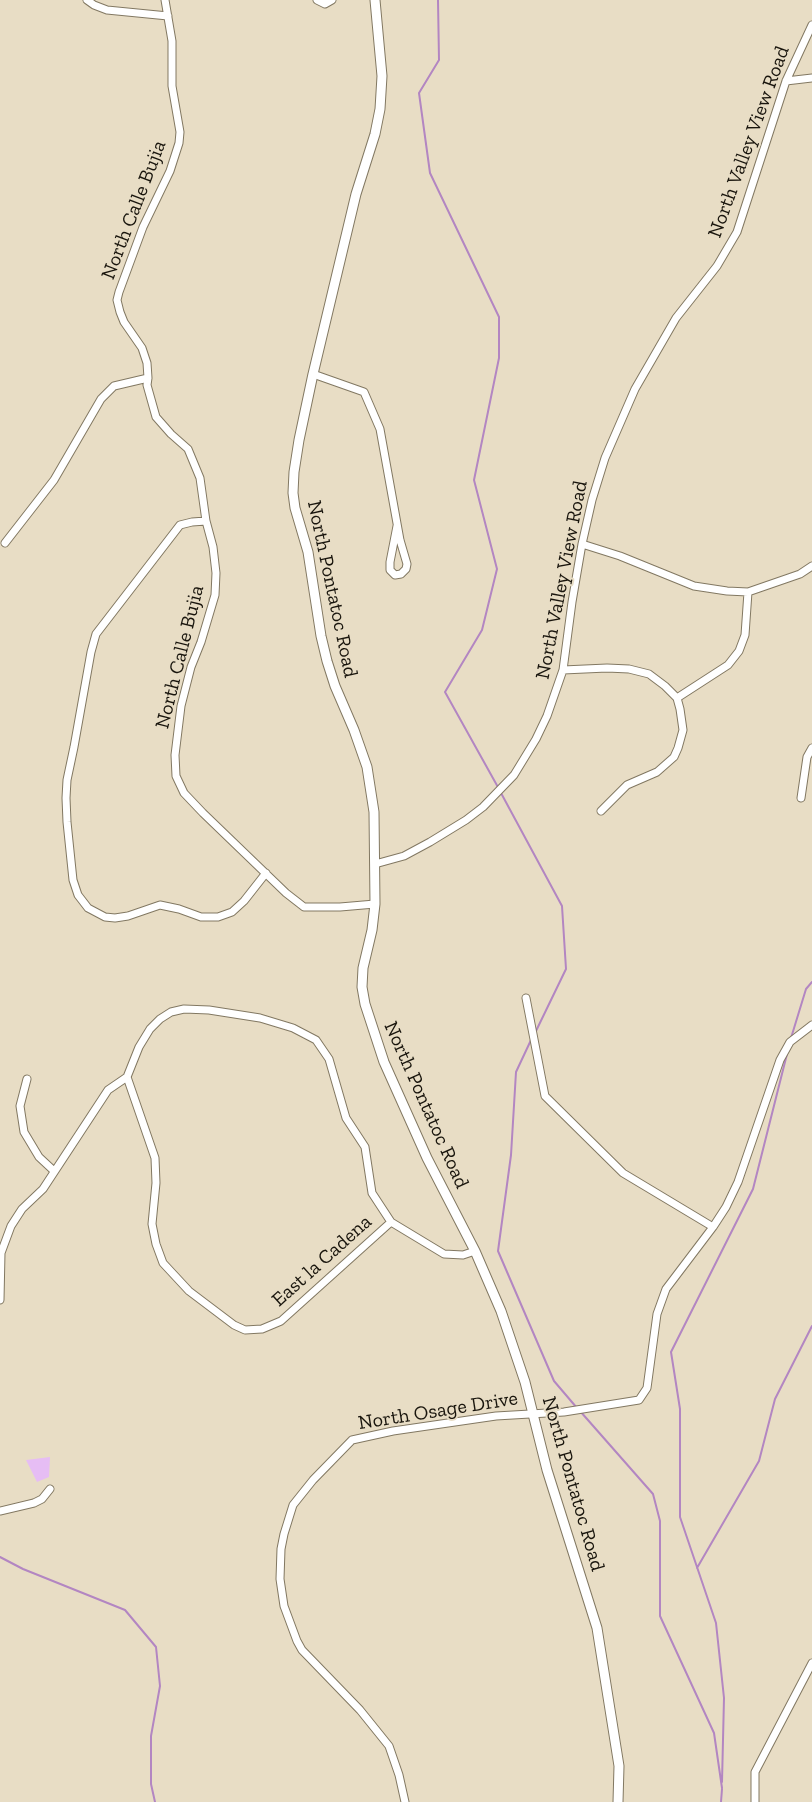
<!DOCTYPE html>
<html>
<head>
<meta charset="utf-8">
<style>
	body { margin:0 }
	canvas { display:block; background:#e8ddc5 }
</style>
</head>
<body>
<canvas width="812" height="1802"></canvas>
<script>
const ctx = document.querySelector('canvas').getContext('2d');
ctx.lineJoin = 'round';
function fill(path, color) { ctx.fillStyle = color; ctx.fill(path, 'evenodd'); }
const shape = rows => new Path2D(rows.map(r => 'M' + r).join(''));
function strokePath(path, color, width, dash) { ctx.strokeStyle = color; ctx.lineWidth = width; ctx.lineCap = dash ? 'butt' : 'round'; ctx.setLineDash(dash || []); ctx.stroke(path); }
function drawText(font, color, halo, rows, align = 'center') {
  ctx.font = font + ' "Zilla Slab",serif'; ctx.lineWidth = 4; ctx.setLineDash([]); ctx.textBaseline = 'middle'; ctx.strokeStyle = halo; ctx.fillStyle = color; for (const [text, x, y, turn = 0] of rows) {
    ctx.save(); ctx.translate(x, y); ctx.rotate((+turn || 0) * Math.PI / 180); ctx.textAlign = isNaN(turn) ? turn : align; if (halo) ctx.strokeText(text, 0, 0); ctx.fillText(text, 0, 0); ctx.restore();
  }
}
const green = shape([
	[50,1457,49,1477,37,1482,26,1460]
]);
const stream = shape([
	[438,0,439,60,419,93,430,173,499,317,499,358,474,480,497,569,482,630,445,692,499,789],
	[501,793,562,906,566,969,536,1031],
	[791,1038,806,989,812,982],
	[531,1040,516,1072,511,1155,498,1251,554,1381,577,1408],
	[580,1411,653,1494,660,1521,660,1616,714,1733,722,1788],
	[0,1557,23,1569,125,1610,156,1647,160,1686,151,1736,151,1784,155,1802],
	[697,1568,759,1461,775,1399,812,1326],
	[722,1782,724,1698,716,1623,680,1517,680,1409,671,1352,753,1189,787,1054],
	[721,1802,722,1789]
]);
const minor = shape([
	[87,0,94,5,107,10,168,16],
	[165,0,172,41,172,86,180,132,179,143,170,171,143,227,119,292,117,300,120,312,124,322,142,348,147,363,148,378,147,385,156,417,171,434,188,449,200,478,206,521,213,547,216,573,215,595,201,642,191,667,181,706,175,755,176,776,184,793,203,813,286,893,304,907,340,907,375,904],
	[317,0,325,4,332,0],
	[786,81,812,78],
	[313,374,364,392,380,429,400,540,407,564,406,569,401,574,395,575,390,570,390,562,397,526],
	[206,521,192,522,180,525,96,634,91,652,74,747,67,780,66,798,67,822,73,880,78,895,88,908,105,917,115,918,128,916,160,905,179,909,201,917,218,917,232,912,244,901,266,873],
	[5,543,54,480,101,399,114,386,148,378],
	[582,544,620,556,694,586,727,591,748,592,800,574,812,566],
	[563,670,607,668,629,669,649,674,665,686,677,698,680,709,683,730,678,748,674,757,657,772,627,785,601,811],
	[677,698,728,665,739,651,745,635,748,592],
	[801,798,807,757,812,748],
	[375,864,404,856,430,842,466,820,483,807,514,775,536,739,547,716,563,670,572,602,582,544,592,500,605,458,635,389,676,318,717,266,737,232,786,81,812,25],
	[526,998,545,1096,623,1173,713,1227],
	[127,1077,155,1158,156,1183,152,1224,156,1244,163,1263,189,1291,234,1325,245,1330,262,1329,281,1321,391,1222],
	[27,1079,20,1106,24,1132,39,1157,54,1171],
	[0,1300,1,1253,11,1226,22,1209,43,1189,108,1090,127,1077,139,1047,150,1029,160,1019,171,1012,184,1009,209,1010,260,1018,293,1028,316,1040,329,1059,346,1118,365,1147,372,1193,391,1222,444,1254,463,1255,475,1251],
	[0,1511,34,1503,42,1499,50,1489],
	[405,1802,399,1775,389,1746,360,1710,302,1650,297,1641,284,1606,280,1579,281,1549,284,1534,293,1505,313,1480,352,1440,393,1431,496,1416,564,1412,639,1400,647,1388,657,1314,666,1289,713,1227,726,1207,738,1182,780,1060,790,1042,812,1025],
	[755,1802,755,1772,812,1663]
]);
const tertiary = shape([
	[375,0,382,76,380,109,375,134,356,194,313,374,299,440,294,472,293,493,295,508,308,552,321,636,327,661,335,686,354,730,367,767,374,812,375,904,372,930,363,968,362,987,365,1004,384,1062,427,1158,475,1251,501,1311,525,1382,547,1470,597,1628,619,1766,618,1802]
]);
const streetNames = [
	["North Valley View Road",749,142,-70],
	["North Calle Bujia",134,210,-69],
	["North Valley View Road",562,580,-79],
	["North Pontatoc Road",332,589,78],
	["North Calle Bujia",180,657,-76],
	["North Pontatoc Road",426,1105,66],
	["East la Cadena",322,1261,-42],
	["North Osage Drive",438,1411,-9],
	["North Pontatoc Road",573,1484,74]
];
fill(green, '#e6bdf4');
strokePath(stream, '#b386c2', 2);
strokePath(minor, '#827862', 9);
strokePath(tertiary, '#827862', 11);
strokePath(minor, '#fff', 7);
strokePath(tertiary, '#fff', 9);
drawText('20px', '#19150d', '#e8ddc5', streetNames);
</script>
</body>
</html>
